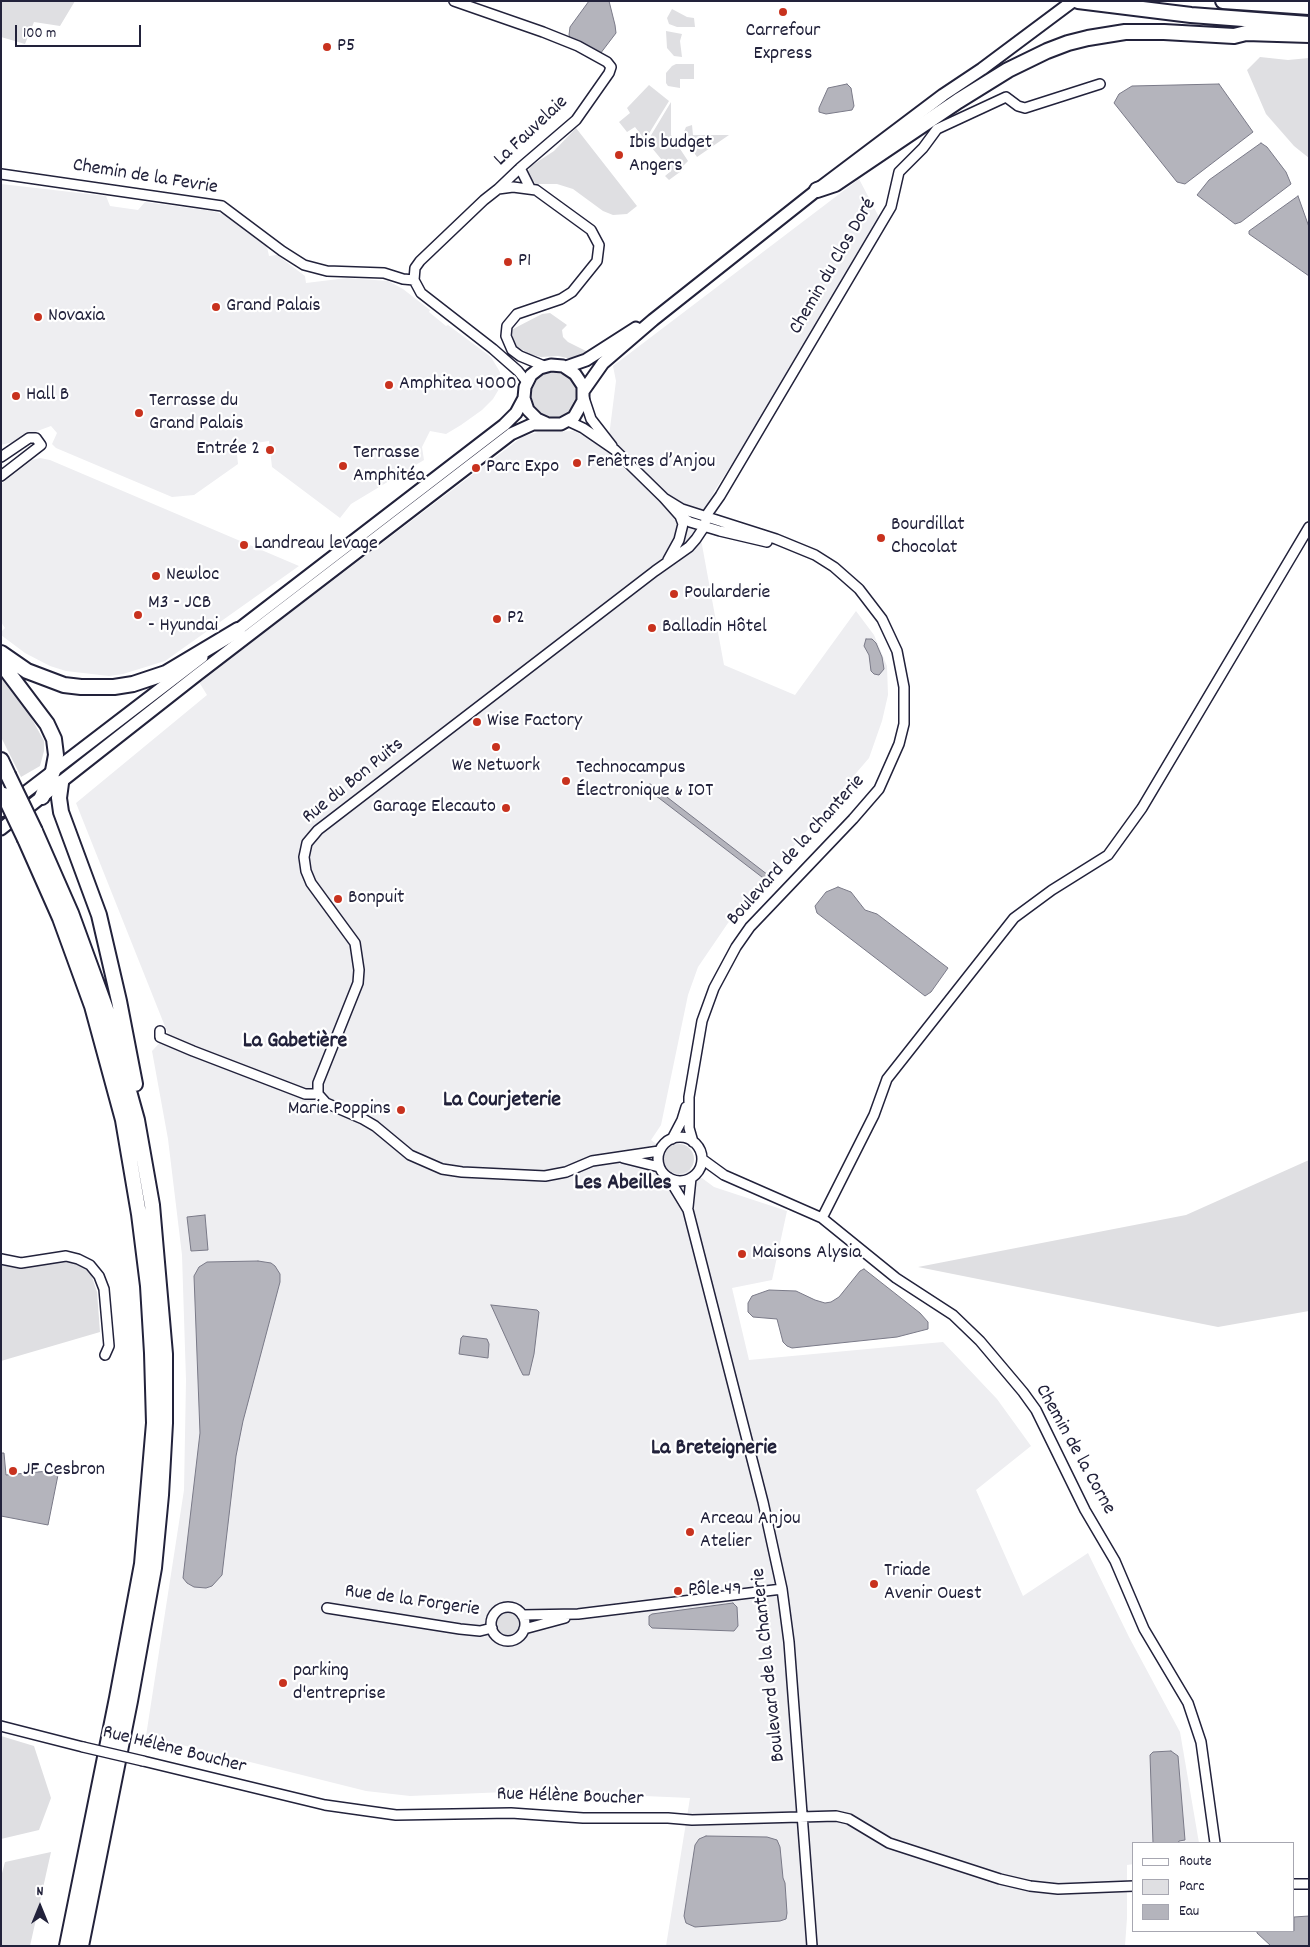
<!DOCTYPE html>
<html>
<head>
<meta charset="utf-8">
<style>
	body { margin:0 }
	#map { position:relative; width:1310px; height:1947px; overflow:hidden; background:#fff; font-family:Dekko,sans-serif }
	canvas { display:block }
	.frame { position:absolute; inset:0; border:2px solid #22223b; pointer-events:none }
	.legend { position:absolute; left:1132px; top:1842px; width:162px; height:90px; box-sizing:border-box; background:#fff; border:1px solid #a7a7b1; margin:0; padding:6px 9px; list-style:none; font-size:15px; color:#22223b }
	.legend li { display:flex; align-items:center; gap:10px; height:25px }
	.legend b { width:25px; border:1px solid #a7a7b1 }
	.north { position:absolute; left:15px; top:1882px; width:50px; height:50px; -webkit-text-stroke:4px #fff; paint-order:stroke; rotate:0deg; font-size:14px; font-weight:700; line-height:20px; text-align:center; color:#22223b }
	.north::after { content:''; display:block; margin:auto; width:18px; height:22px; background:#22223b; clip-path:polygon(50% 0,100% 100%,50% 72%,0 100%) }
	.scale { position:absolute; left:15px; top:25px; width:126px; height:22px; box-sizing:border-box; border:2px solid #22223b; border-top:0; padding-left:6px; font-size:15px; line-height:18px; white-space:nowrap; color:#22223b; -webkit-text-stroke:4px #fff; paint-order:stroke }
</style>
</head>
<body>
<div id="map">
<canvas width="1310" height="1947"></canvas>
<div class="frame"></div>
<ul class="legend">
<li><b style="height:6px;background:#fff"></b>Route</li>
<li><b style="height:14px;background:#dfdfe2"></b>Parc</li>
<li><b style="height:14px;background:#b4b4bc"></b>Eau</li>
</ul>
<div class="north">N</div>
<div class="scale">100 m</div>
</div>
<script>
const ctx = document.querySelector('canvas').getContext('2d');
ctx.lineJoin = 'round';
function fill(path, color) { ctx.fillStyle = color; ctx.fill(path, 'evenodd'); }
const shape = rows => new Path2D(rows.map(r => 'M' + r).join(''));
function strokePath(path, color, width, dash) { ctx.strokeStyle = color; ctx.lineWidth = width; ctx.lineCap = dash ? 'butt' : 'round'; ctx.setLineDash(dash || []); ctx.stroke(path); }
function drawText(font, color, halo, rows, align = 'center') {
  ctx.font = font + ' Dekko,sans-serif'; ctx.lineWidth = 4.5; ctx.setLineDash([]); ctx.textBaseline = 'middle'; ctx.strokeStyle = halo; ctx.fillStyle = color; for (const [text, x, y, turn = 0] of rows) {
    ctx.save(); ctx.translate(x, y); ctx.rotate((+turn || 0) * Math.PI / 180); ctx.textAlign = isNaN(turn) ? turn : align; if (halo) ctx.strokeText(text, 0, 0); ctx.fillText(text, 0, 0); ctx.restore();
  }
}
const built = shape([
	[859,179,879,217,838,301,715,490,698,523,724,665,795,695,856,611,874,635,887,666,888,695,882,721,869,758,728,923,698,967,688,995,661,1125,651,1140,714,1187,787,1211,772,1280,732,1288,749,1360,943,1342,997,1399,1031,1446,976,1490,1023,1596,1088,1553,1129,1637,1180,1732,1199,1843,1134,1843,1134,1864,1127,1865,1127,1918,1125,1946,666,1946,690,1798,530,1791,410,1796,366,1791,146,1736,184,1490,186,1380,182,1255,168,1139,152,1051,168,1034,76,803,207,695,199,682,522,437,538,432,574,431,590,439,607,452,616,381,613,366],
	[1,184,106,196,110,206,138,210,145,202,212,211,225,215,267,247,269,256,277,255,305,276,306,283,347,278,388,281,403,289,430,310,429,312,446,326,448,325,491,357,500,372,499,389,493,399,482,410,461,425,446,434,430,431,422,447,424,460,351,504,340,518,272,467,269,441,236,446,238,464,194,495,172,497,56,448,52,444,57,433,51,426,21,437,13,442,1,445],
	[40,458,50,460,299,566,165,661,123,674,109,676,66,671,50,666,25,653,1,635,1,632,5,628,1,622,1,484,32,460]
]);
const green = shape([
	[1,1,75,1,60,26,34,22,25,44,1,37],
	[672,9,687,17,694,18,695,27,677,27,669,24,667,18],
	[666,31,682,34,680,41,682,57,674,56,667,48],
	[1260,57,1288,60,1309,58,1309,158,1294,146,1266,114,1247,70],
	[694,64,694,79,680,79,680,88,668,86,666,83,666,73,672,66,676,64],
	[649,85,669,101,645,140,635,127,627,132,619,122,630,113,627,108],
	[671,102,671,135,688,161,682,167,684,169,669,180,665,176,671,171,647,142],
	[692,125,693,135,729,135,697,157,684,138,683,134,686,127],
	[576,128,637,206,627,214,613,215,603,211,573,189,557,184,536,184,528,176,528,171,531,166,554,151],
	[550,313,567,325,562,330,563,337,568,342,588,352,572,359,558,356,541,357,529,354,515,345,512,334,513,329,542,314],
	'529 394a25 25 0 1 1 50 0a25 25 0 1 1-50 0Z',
	[1,676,27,710,44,741,44,751,40,766,21,777,1,737],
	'664 1159a15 15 0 1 1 30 0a15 15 0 1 1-30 0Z',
	[1309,1160,1309,1311,1218,1327,918,1267,1186,1215],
	[62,1259,81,1265,90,1271,97,1292,100,1332,1,1361,1,1262,13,1267],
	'497 1624a11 11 0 1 1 22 0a11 11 0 1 1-22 0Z',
	[1,1736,34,1746,51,1798,39,1830,1,1839],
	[51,1852,30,1946,1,1946,1,1877,5,1862]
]);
const water = shape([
	[589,1,609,1,615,25,616,33,600,54,570,38,569,35,570,27,589,1],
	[847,84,851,88,854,106,852,110,826,114,819,112,819,108,828,88,847,84],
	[1219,84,1253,132,1185,184,1177,182,1114,103,1119,94,1132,86,1219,84],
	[1261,143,1267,147,1286,172,1291,184,1241,222,1235,224,1197,195,1209,180,1261,143],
	[1298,196,1309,227,1309,276,1249,234,1249,231,1298,196],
	[866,639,872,639,876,643,882,657,884,669,879,675,874,674,871,671,869,655,864,646,866,639],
	[650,784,768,875,773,882,771,884,655,795,643,790,650,784],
	[838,887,851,892,865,910,877,914,948,968,931,992,925,996,817,913,815,906,826,892,838,887],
	[205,1215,208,1250,191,1251,187,1217,205,1215],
	[258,1261,271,1263,275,1266,280,1274,280,1282,243,1421,236,1456,222,1575,212,1586,206,1588,194,1587,187,1583,183,1578,200,1433,194,1276,199,1267,207,1262,258,1261],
	[864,1269,920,1313,928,1322,928,1329,897,1337,792,1348,787,1346,783,1342,777,1319,753,1317,748,1312,748,1303,752,1296,769,1290,796,1291,815,1300,825,1303,831,1302,839,1297,860,1271,864,1269],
	[491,1305,537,1310,539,1312,534,1354,529,1375,523,1375,520,1369,491,1305],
	[463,1336,487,1339,489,1344,488,1358,459,1354,461,1338,463,1336],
	[1,1453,4,1453,6,1475,59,1470,48,1525,1,1516,1,1453],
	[733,1603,737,1607,738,1626,734,1631,652,1628,649,1625,649,1616,652,1614,733,1603],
	[1171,1751,1178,1756,1185,1840,1179,1841,1178,1843,1153,1843,1150,1755,1153,1752,1171,1751],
	[706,1836,767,1837,777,1840,780,1847,783,1878,785,1883,787,1913,786,1919,780,1921,695,1927,686,1923,684,1916,695,1845,699,1839,706,1836],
	[1309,1916,1309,1946,1271,1946,1257,1933,1257,1931,1294,1931,1294,1917,1309,1916]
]);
const minor = shape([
	[454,1,543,32,578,46,607,62,611,67,609,73,576,120,520,168,498,189],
	[520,168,530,188],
	[1,174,222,206,282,251,304,265,327,271,384,273,403,279,414,280],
	[527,382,518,371,493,349,421,293,414,280,415,268,420,261,484,200,498,189,513,187,536,190,591,230,599,245,597,261,572,292,561,299,517,314,507,326,506,336,512,350,520,356,544,366],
	[584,398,591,419,612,446],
	[568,421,583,428,615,450,664,498,680,516,690,522,720,531,767,542],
	[1,457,29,438,36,438,41,445,1,476],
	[664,498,682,509,776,539,815,555,834,567,859,589,882,619,897,651,904,687,904,724,899,744,879,789,853,819,750,927,736,947,714,988,702,1021,689,1097,689,1128,693,1142],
	[668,560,679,540,683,524,680,516],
	[160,1031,160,1037,193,1051,305,1094,318,1094],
	[318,1094,318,1083,358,983,359,970,355,943,311,883,306,871,304,857,307,843,318,830,655,571,689,547,696,539,704,527,708,513,720,496,891,207,899,172,923,148,937,129,1006,97,1018,106,1025,108,1100,84],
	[318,1094,326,1103,363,1119,375,1126,410,1155,442,1169,462,1172,545,1176,566,1172,592,1161,659,1151],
	'658 1159a22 22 0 1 1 44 0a22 22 0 1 1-44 0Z',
	[672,1139,682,1120,686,1107],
	[623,1158,659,1167],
	[702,1159,724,1175,822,1218,896,1278,953,1315,980,1341,1023,1392,1036,1410,1085,1510,1115,1561,1144,1629,1188,1703,1201,1742,1215,1843],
	[668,1177,688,1210,763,1502,782,1589,789,1642,812,1946],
	[688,1207,691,1178],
	[822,1218,874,1115,887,1079,1014,918,1052,890,1108,855,1142,808,1309,527],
	[1,1259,21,1263,66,1256,78,1259,90,1265,99,1276,104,1289,109,1346,105,1355],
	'491 1624a17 17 0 1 1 34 0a17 17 0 1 1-34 0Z',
	[327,1608,460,1629,480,1631,492,1628],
	[522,1615,578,1614,782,1589],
	[524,1629,565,1618],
	[1,1726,83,1747],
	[143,1761,325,1805,396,1815,511,1813,583,1818,668,1818,692,1820,836,1816,849,1819,889,1843,1000,1879,1030,1886,1058,1889,1134,1886],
	[1294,1884,1309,1884]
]);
const major = shape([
	[566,367,586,360,636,328],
	[584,390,603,363,653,320,817,190,943,95,982,69,1073,1],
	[231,635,504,425,516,413,524,398],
	[1,811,202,657],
	[1,829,197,675,511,434,533,424,561,424,574,417,583,401,583,386,575,374,563,366,551,365,540,368,531,375,525,387,524,398,528,410,537,419,546,423]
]);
const highway = shape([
	[1078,1,1191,15,1309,24],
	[1223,1,1309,7],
	[817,190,835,184,958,101,1008,70,1047,51,1068,43,1088,38,1125,32,1164,32,1234,36,1246,33,1309,35],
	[1,653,27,671,64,685,81,687,114,687,133,684,166,673,238,630],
	[1,663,47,724,54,739,56,755,53,771,42,797],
	[1,760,8,775],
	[61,783,59,798,61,812,99,915,119,1001,135,1084],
	[35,831,71,913,107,1012,137,1120,152,1205,165,1354,165,1423,161,1495,154,1568,130,1701,81,1946],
	[25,839,60,918,92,1006,123,1120,139,1214,148,1286,152,1353,154,1423,142,1564,117,1698,67,1946]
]);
const minorBridge = shape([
	[83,1747,143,1761]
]);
const highwayBridge = shape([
	[8,775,35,831],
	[4,795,25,839]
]);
const markers = [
	[783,12,5,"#c8321e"],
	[327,47,5,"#c8321e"],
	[619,155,5,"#c8321e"],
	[508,262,5,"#c8321e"],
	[216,307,5,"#c8321e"],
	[38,317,5,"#c8321e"],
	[389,385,5,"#c8321e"],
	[16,396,5,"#c8321e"],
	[139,413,5,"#c8321e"],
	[270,450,5,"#c8321e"],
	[577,463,5,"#c8321e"],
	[343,466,5,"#c8321e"],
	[476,468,5,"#c8321e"],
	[881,538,5,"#c8321e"],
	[244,545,5,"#c8321e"],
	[156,576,5,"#c8321e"],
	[674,594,5,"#c8321e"],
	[138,615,5,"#c8321e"],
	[497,619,5,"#c8321e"],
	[652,628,5,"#c8321e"],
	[477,722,5,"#c8321e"],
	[496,747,5,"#c8321e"],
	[566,781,5,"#c8321e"],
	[506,808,5,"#c8321e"],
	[338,899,5,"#c8321e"],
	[401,1110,5,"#c8321e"],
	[742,1254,5,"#c8321e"],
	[13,1471,5,"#c8321e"],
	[690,1532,5,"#c8321e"],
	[874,1584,5,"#c8321e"],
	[678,1591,5,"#c8321e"],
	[283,1683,5,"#c8321e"]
];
const poiNames = [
	["Carrefour",783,32,"center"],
	["Express",783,55,"center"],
	["P5",337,47],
	["Ibis budget",629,144],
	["Angers",629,167],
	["P1",518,262],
	["Grand Palais",226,307],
	["Novaxia",48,317],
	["Amphitea 4000",399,385],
	["Hall B",26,396],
	["Terrasse du",149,402],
	["Grand Palais",149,425],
	["Entrée 2",260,450,"right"],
	["Terrasse",353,454],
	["Amphitéa",353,477],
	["Fenêtres d’Anjou",587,463],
	["Parc Expo",486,468],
	["Bourdillat",891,526],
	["Chocolat",891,549],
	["Landreau levage",254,545],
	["Newloc",166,576],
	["Poularderie",684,594],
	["M3 - JCB",148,604],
	["- Hyundai",148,627],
	["P2",507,619],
	["Balladin Hôtel",662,628],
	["Wise Factory",487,722],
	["We Network",496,767,"center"],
	["Technocampus",576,769],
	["Électronique & IOT",576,792],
	["Garage Elecauto",496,808,"right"],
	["Bonpuit",348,899],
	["Marie Poppins",391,1110,"right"],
	["Maisons Alysia",752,1254],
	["JF Cesbron",23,1471],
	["Arceau Anjou",700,1520],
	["Atelier",700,1543],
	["Triade",884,1572],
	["Avenir Ouest",884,1595],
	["Pôle 49",688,1591],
	["parking",293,1672],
	["d'entreprise",293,1695]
];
const streetNames = [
	["La Fauvelaie",532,132,-43],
	["Chemin de la Fevrie",145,178,9],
	["Chemin du Clos Doré",834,267,-60],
	["Rue du Bon Puits",354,782,-39],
	["Boulevard de la Chanterie",797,851,-48],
	["Chemin de la Corne",1074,1450,61],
	["Rue de la Forgerie",412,1602,8],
	["Boulevard de la Chanterie",770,1665,-96],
	["Rue Hélène Boucher",174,1751,14],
	["Rue Hélène Boucher",570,1798,2]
];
const quarterNames = [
	["La Gabetière",295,1043],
	["La Courjeterie",502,1102],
	["Les Abeilles",623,1185],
	["La Breteignerie",714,1450]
];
fill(built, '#eeeef1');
fill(green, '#dfdfe2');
fill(water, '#b4b4bc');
strokePath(water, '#7a7a88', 1);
strokePath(minor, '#22223b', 12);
strokePath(major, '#22223b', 15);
strokePath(highway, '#22223b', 18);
strokePath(minor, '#fff', 9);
strokePath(major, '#fff', 11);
strokePath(highway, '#fff', 14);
strokePath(minorBridge, '#22223b', 12, []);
strokePath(highwayBridge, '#22223b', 18, []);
strokePath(minorBridge, '#fff', 9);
strokePath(highwayBridge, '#fff', 14);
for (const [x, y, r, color] of markers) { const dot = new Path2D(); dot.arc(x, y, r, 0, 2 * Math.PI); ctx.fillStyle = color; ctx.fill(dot); strokePath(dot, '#fff', 2); }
drawText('20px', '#22223b', '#fff', poiNames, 'left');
drawText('20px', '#22223b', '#fff', streetNames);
drawText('bold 22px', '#22223b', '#fff', quarterNames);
</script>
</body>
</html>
